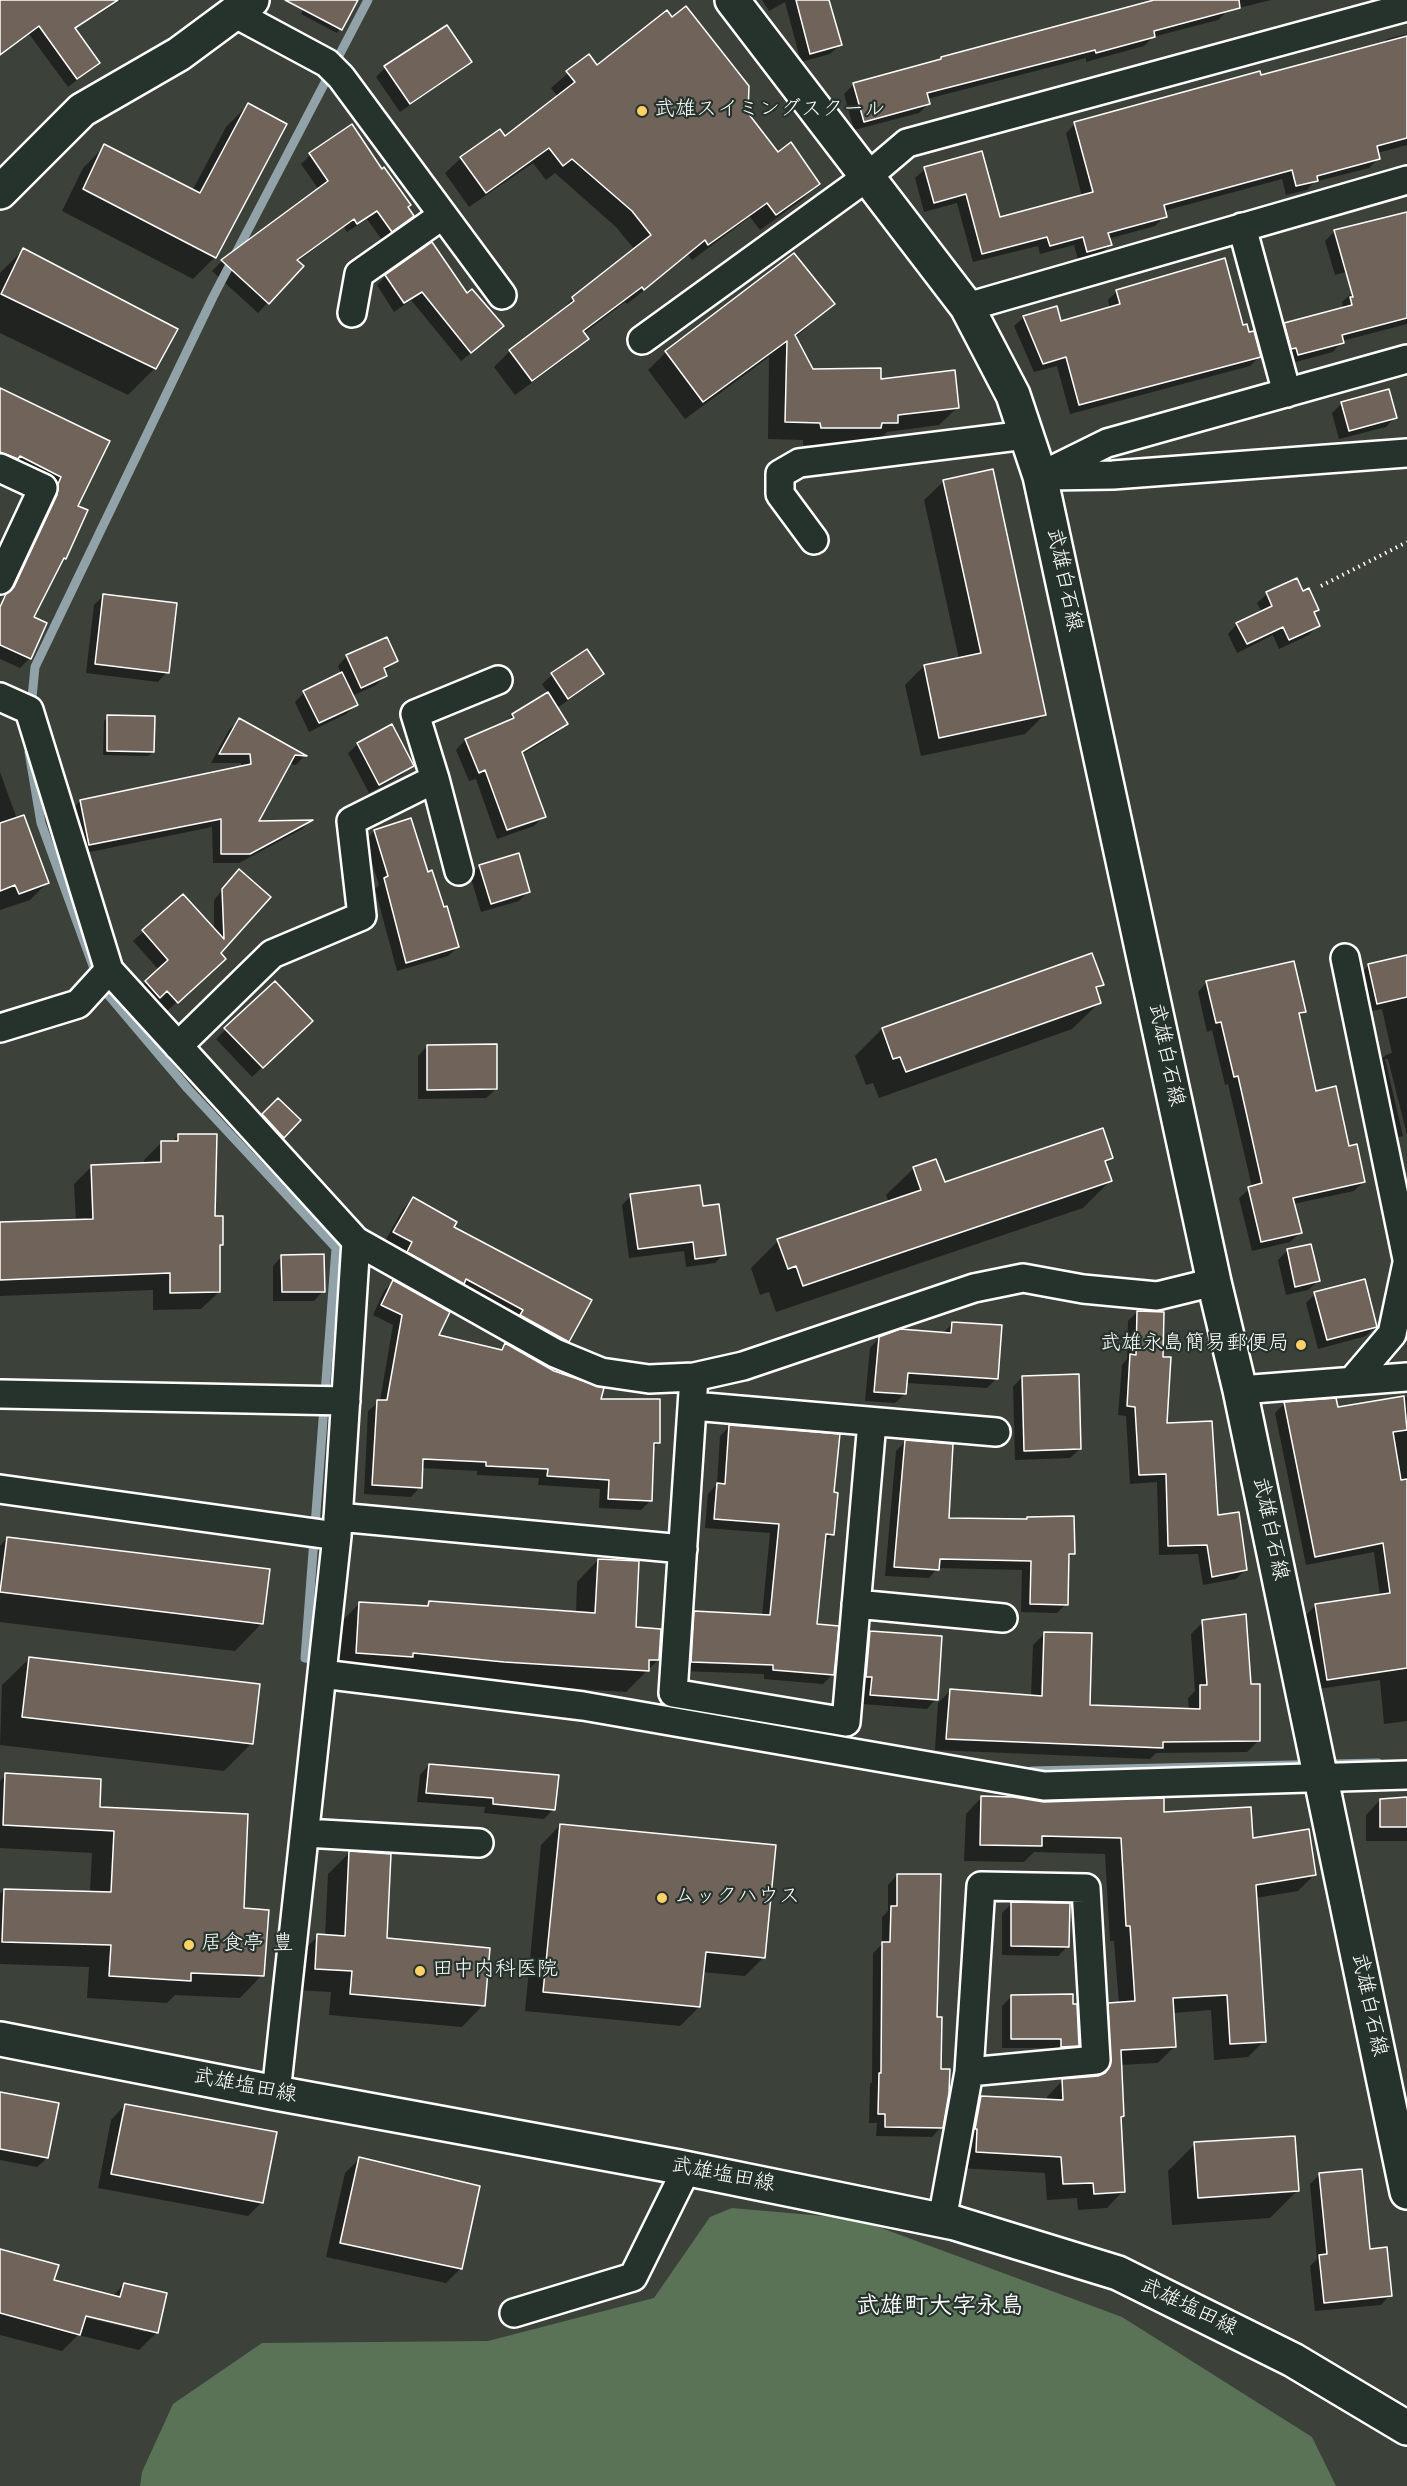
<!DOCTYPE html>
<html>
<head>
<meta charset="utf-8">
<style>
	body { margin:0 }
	canvas { display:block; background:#3c413a }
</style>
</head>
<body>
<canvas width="1407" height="2486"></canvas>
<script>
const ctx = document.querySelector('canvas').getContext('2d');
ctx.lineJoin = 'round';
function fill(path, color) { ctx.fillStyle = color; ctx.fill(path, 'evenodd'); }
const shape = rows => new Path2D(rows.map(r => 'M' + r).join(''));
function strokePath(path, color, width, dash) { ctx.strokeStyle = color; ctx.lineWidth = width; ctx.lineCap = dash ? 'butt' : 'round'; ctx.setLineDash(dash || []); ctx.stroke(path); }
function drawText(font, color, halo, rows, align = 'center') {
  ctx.font = font + ' "Architects Daughter","Klee One",sans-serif'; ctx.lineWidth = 4.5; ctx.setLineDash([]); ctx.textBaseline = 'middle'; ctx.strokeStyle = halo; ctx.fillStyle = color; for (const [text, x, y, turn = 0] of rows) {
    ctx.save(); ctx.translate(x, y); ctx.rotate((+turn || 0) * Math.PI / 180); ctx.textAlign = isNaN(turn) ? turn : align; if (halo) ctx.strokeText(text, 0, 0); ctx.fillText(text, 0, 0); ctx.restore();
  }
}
const green = shape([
	[732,2208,857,2219,1122,2317,1312,2437,1336,2486,140,2486,142,2472,173,2404,262,2343,488,2341,654,2298,710,2217]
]);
const shadow = shape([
	[0,0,121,0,75,29,98,63,68,87,29,34,0,56],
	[308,0,356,0,337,33,301,14],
	[762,0,828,0,840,45,830,54,801,62,785,2,769,11],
	[1154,0,1271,0,1227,11,1218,20,1153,37,1144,46,1086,62,1086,58,927,99,928,104,919,113,854,130,844,94,854,84],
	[1407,34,1407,145,1377,153,1379,158,1369,168,1314,182,1307,190,1286,195,1282,179,1164,211,1165,216,1155,226,1108,239,1110,245,1100,254,1078,260,1074,245,1040,254,1038,246,973,262,957,203,924,212,915,178,925,169,981,153,998,219,1082,197,1066,133,1075,124,1381,45,1387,39],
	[588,56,597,67,746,113,777,154,818,183,803,199,760,230,750,217,692,260,688,255,627,304,625,302,583,334,587,338,571,354,515,395,494,367,510,351,558,315,573,298,635,250,616,227,555,173,546,180,533,163,469,207,445,173,461,158,505,138,558,97,551,88],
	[470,62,460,71,400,112,376,77,385,68],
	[248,105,215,257,193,279,62,211,83,168,105,146,192,191,226,127],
	[310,155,407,207,412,216,382,240,367,219,347,232,344,227,297,262,302,266,258,313,212,271,222,261,319,190,301,164],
	[1407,212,1407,256,1335,275,1325,241,1335,231],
	[432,244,492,336,461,361,411,300,394,312,377,285,386,276],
	[23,250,155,368,128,395,0,333,0,273],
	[1117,291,1242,327,1259,357,1250,366,1070,414,1057,366,1034,372,1014,326,1024,317,1060,323,1110,309,1108,300],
	[1407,292,1407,324,1342,341,1333,352,1288,364,1276,334,1285,324,1343,309,1342,302,1352,293],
	[833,304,795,338,812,371,879,381,958,407,939,425,887,432,878,441,867,441,861,446,803,445,803,440,768,439,769,357,685,419,648,370,666,352],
	[0,389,108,442,76,506,65,558,60,562,32,618,30,658,20,668,0,659,0,612,48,505,0,465],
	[1342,403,1395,417,1386,427,1339,439,1332,413],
	[944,481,1044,715,1025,734,921,756,905,685,924,666,959,659,924,500],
	[1303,593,1317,609,1313,614,1318,625,1309,635,1279,649,1273,635,1237,653,1228,634,1237,624,1262,612,1257,603,1267,594],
	[104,595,167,672,158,682,86,673,94,605],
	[587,651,602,674,593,683,557,708,566,724,557,733,521,755,544,816,534,826,497,839,476,779,469,781,456,750,465,740,505,723,513,715,548,693,542,684,552,675],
	[347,656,396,661,384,672,385,676,376,685,352,696,356,705,346,714,309,732,295,702,304,693,341,674,338,666],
	[108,717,153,752,148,756,103,755,104,721],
	[239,720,304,756,296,765,289,764,256,823,309,822,302,829,239,863,213,863,212,827,80,854,71,811,80,801,242,767,241,763,211,763,229,730],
	[358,744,412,766,402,775,369,793,348,753],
	[0,772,17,819,47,883,30,900,0,910],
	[374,831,427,873,458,947,448,956,397,971,375,889,379,885,365,841],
	[480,866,528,892,519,901,481,912,470,875],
	[230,881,269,897,219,953,215,968,167,1011,157,1000,150,1006,136,991,159,970,133,941,183,896,214,931,214,900],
	[1091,955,1102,984,1095,991,1100,1002,1072,1029,879,1098,873,1083,866,1085,855,1056,882,1029],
	[1407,957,1407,1135,1388,1059,1385,1059,1403,1136,1394,1138,1376,1064,1386,1055,1392,1053,1382,1009,1367,1012,1359,975,1368,966],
	[1207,982,1304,1011,1299,1017,1315,1093,1348,1148,1364,1181,1354,1191,1293,1204,1300,1233,1290,1242,1252,1251,1239,1198,1252,1187,1228,1084,1225,1085,1212,1030,1207,1032,1198,992],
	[226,1029,301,1030,252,1077,216,1039],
	[427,1046,496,1089,486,1098,418,1099,418,1056],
	[278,1100,299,1120,278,1141,259,1120],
	[179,1135,214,1218,222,1245,218,1248,219,1292,201,1309,153,1310,153,1290,0,1296,0,1224,76,1221,74,1184,92,1166,144,1164,144,1160,162,1142,172,1142],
	[1112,1158,1105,1165,1110,1181,1083,1208,776,1312,769,1292,760,1295,751,1268,778,1241,889,1203,886,1195,914,1168,944,1184],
	[631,1196,724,1254,715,1263,686,1267,684,1251,629,1258,622,1205],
	[413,1199,452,1228,568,1341,559,1350,399,1262,403,1252,385,1241,403,1209],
	[1310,1246,1318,1281,1308,1290,1286,1295,1278,1260,1287,1251],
	[282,1256,323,1291,314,1301,273,1301,273,1266],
	[393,1282,437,1336,500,1351,505,1345,599,1401,659,1442,653,1449,650,1501,641,1510,599,1508,600,1489,538,1485,539,1478,477,1475,477,1471,421,1468,420,1487,411,1497,364,1494,368,1411,380,1401,393,1325,373,1315,384,1291],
	[1315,1294,1376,1326,1366,1336,1318,1349,1306,1303],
	[1137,1312,1161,1358,1165,1424,1245,1570,1236,1579,1203,1585,1198,1554,1159,1555,1157,1482,1130,1484,1126,1416,1118,1415,1122,1365,1127,1359,1128,1321],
	[952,1324,997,1378,987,1388,906,1383,905,1394,895,1403,865,1401,870,1348,879,1338,942,1334],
	[1022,1377,1080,1449,1070,1458,1015,1460,1013,1387],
	[1404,1397,1407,1397,1407,1721,1384,1724,1380,1680,1318,1689,1306,1615,1316,1605,1380,1596,1374,1552,1306,1565,1275,1413,1284,1404,1337,1409],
	[730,1426,833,1494,833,1534,824,1543,815,1626,833,1674,823,1684,764,1679,764,1674,682,1671,685,1622,695,1613,762,1616,770,1533,705,1528,708,1494,717,1484,720,1436],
	[905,1442,947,1519,1073,1554,1068,1559,1066,1604,1057,1613,1021,1612,1022,1570,938,1568,929,1578,885,1576,896,1451],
	[7,1538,262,1623,235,1651,0,1622,0,1546],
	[598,1560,635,1628,658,1660,626,1692,335,1674,339,1624,360,1603,424,1608,429,1602,576,1613,577,1582],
	[1203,1622,1250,1685,1259,1740,1247,1752,1156,1753,1150,1759,935,1750,938,1703,950,1691,1031,1697,1033,1645,1045,1633,1089,1707,1189,1710,1188,1698,1195,1691,1191,1634],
	[870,1633,936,1699,927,1709,862,1704,863,1686,857,1686,861,1642],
	[30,1658,251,1744,224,1771,0,1745,2,1685],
	[429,1765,554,1809,544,1819,484,1813,485,1807,417,1802,420,1775],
	[6,1775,98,1808,242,1910,262,1975,240,1998,175,1995,167,2003,87,1998,89,1967,0,1964,0,1894,4,1890,90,1892,92,1853,0,1848,0,1781],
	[982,1797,1162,1813,1251,1839,1314,1875,1298,1891,1255,1898,1264,2041,1248,2057,1214,2060,1211,2010,1173,2013,1174,2047,1158,2063,1120,2065,1123,2116,1119,2119,1123,2191,1107,2208,1078,2210,1077,2198,1047,2200,1045,2173,960,2168,965,2114,981,2097,1047,2100,1047,2097,1063,2080,1096,2077,1093,2020,1109,2004,1119,2004,1114,1941,1110,1941,1105,1854,1034,1852,1024,1862,964,1861,966,1814],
	[1407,1799,1407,1841,1366,1841,1366,1815,1380,1800],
	[560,1825,764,1957,745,1976,702,1972,699,2007,680,2026,525,2011,541,1845],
	[349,1853,385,1940,483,2005,462,2027,329,2015,331,1992,295,1990,297,1957,318,1936,325,1936,328,1874],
	[897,1875,935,2018,941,2127,932,2137,876,2136,877,2123,869,2123,870,2084,872,2082,873,1953,882,1944,882,1917,888,1911,888,1885],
	[1011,1904,1068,1946,1058,1956,1002,1955,1002,1913],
	[1012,1996,1078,2045,1068,2055,1052,2056,1052,2048,1002,2048,1002,2006],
	[0,2093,47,2158,37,2167,0,2160],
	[125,2105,262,2202,248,2216,98,2188,111,2120],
	[1195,2144,1297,2191,1270,2218,1172,2225,1168,2171],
	[359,2159,478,2187,460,2269,446,2283,326,2257,345,2173],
	[1320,2174,1368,2251,1390,2295,1381,2305,1315,2311,1310,2266,1317,2259,1310,2184],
	[0,2250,52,2281,112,2297,124,2284,157,2332,139,2350,78,2335,62,2351,0,2335],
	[79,2313,146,2329,146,2332,78,2316]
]);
const stream = shape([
	[31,708,35,667,213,297,368,0],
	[29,752,41,823,100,985,188,1089,336,1248,305,1658,322,1660],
	[1032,1771,1378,1763]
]);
const building = shape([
	[0,0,118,0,75,28,100,63,77,79,39,26,0,55,0,0],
	[285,0,358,0,342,30,285,0],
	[796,0,829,0,842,45,810,54,796,0],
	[1154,0,1239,0,1240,8,1154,31,1155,37,1096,53,1095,50,927,93,930,104,864,122,853,83,941,59,941,57,1154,0],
	[686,6,749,86,748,113,778,152,791,142,820,184,776,215,767,203,708,245,705,240,644,290,642,287,583,331,589,339,532,381,509,350,574,301,572,297,651,235,632,211,572,159,563,166,549,148,486,193,460,157,500,129,505,136,575,82,566,71,589,54,597,65,667,10,672,17,686,6],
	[447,25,472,62,410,104,384,66,447,25],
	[1407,36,1407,138,1377,146,1380,159,1317,176,1318,181,1296,186,1292,170,1164,205,1167,217,1108,233,1112,245,1087,252,1083,237,1050,246,1047,237,982,254,966,194,934,203,924,167,982,151,1000,217,1093,192,1074,122,1260,71,1261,75,1407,36],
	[248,103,287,124,216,258,83,189,104,144,200,193,248,103],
	[352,124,382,169,384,167,411,205,408,207,414,216,392,232,377,211,357,224,354,219,297,260,304,266,269,304,221,260,328,181,309,153,352,124],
	[1407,212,1407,318,1342,335,1344,343,1298,355,1296,348,1291,349,1284,323,1352,305,1350,297,1353,297,1334,230,1407,212],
	[432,242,467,293,472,289,504,326,471,353,422,292,404,303,385,275,432,242],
	[23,248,178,329,156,369,1,294,23,248],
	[794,253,835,304,795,335,813,369,881,368,881,379,955,370,959,408,898,415,898,423,882,423,881,428,821,428,820,423,785,422,787,341,703,402,665,351,794,253],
	[1225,258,1243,325,1247,324,1249,332,1254,331,1261,357,1079,405,1066,357,1043,364,1023,316,1057,306,1061,321,1120,304,1116,290,1225,258],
	[0,388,110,441,78,506,88,510,66,559,64,558,34,617,47,623,31,659,0,645,0,607,6,594,14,587,57,495,58,484,61,477,20,456,18,459,0,452,0,388],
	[1389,389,1397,418,1349,431,1341,402,1389,389],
	[993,469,1046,715,939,738,924,665,981,653,943,480,993,469],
	[1297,578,1303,591,1309,588,1319,610,1314,612,1320,626,1289,640,1283,627,1247,644,1236,623,1272,606,1266,592,1297,578],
	[103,594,177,603,169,673,95,664,103,594],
	[387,637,398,661,384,668,387,676,361,688,346,655,387,637],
	[587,649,604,674,568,699,551,673,587,649],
	[342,672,358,705,319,723,303,691,342,672],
	[548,692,568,724,522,752,546,817,507,830,485,770,479,773,465,739,514,718,512,714,548,692],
	[107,715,155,716,154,752,107,751,107,715],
	[239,718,307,756,295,755,259,821,313,820,250,854,221,854,221,819,89,845,80,800,251,764,250,754,219,754,239,718],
	[392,724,414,766,379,785,357,743,392,724],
	[24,815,49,883,19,894,15,885,0,891,0,823,24,815],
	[411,818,428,872,432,870,444,907,447,906,459,947,406,963,384,878,388,876,374,830,411,818],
	[519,853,530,892,491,904,479,865,519,853],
	[239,869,271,897,221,953,226,959,178,1003,167,991,160,998,145,981,168,960,142,930,183,894,224,939,222,889,239,869],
	[1092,953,1104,985,1096,987,1101,1003,906,1072,900,1057,893,1059,882,1028,1092,953],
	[1407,955,1407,997,1377,1004,1368,964,1407,955],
	[1294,961,1306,1012,1299,1013,1316,1091,1336,1086,1349,1146,1357,1144,1365,1182,1293,1198,1302,1233,1261,1242,1248,1187,1262,1183,1238,1076,1234,1077,1221,1022,1216,1023,1206,981,1294,961],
	[275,981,313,1021,263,1068,224,1028,275,981],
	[497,1044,497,1089,427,1090,427,1045,497,1044],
	[278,1098,301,1120,284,1138,262,1114,278,1098],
	[1103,1128,1113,1158,1105,1161,1112,1181,803,1286,796,1266,788,1269,777,1239,921,1190,913,1167,936,1159,945,1182,1103,1128],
	[178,1134,217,1134,215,1216,223,1216,223,1245,220,1245,220,1292,170,1293,170,1273,0,1280,0,1222,93,1219,91,1165,161,1162,161,1141,178,1141,178,1134],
	[700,1185,703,1206,719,1204,726,1255,695,1259,693,1242,638,1249,630,1194,700,1185],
	[413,1197,457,1222,454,1227,592,1300,569,1342,520,1315,523,1310,466,1279,464,1284,407,1252,412,1242,393,1232,413,1197],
	[1311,1244,1320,1281,1295,1287,1287,1249,1311,1244],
	[324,1254,325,1292,282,1292,281,1255,324,1254],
	[1365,1279,1377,1327,1327,1340,1314,1292,1365,1279],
	[393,1280,450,1312,439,1335,502,1350,505,1343,554,1371,604,1388,601,1399,660,1399,660,1443,654,1443,652,1501,608,1499,609,1480,547,1476,548,1469,486,1466,486,1462,423,1459,422,1488,372,1485,377,1400,387,1400,402,1315,381,1305,393,1280],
	[1137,1311,1164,1312,1163,1357,1171,1357,1167,1423,1212,1421,1218,1515,1239,1512,1247,1570,1212,1577,1207,1545,1168,1546,1166,1474,1139,1475,1135,1407,1127,1406,1130,1354,1136,1355,1137,1311],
	[952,1322,1002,1325,998,1379,908,1373,906,1394,874,1392,879,1337,900,1329,951,1333,952,1322],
	[1079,1374,1081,1449,1024,1451,1022,1376,1079,1374],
	[1404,1396,1407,1430,1393,1432,1401,1480,1407,1479,1407,1668,1327,1680,1315,1604,1390,1593,1383,1543,1315,1557,1284,1402,1336,1398,1338,1407,1404,1396],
	[729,1425,840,1434,834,1492,838,1493,834,1535,826,1534,817,1624,839,1626,834,1675,773,1670,773,1665,691,1662,694,1611,770,1615,779,1524,714,1519,717,1483,725,1484,729,1425],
	[905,1440,953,1444,949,1518,1027,1519,1027,1517,1074,1516,1075,1554,1069,1554,1068,1605,1030,1604,1031,1561,940,1559,939,1570,894,1567,905,1440],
	[7,1537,270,1569,263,1624,0,1592,7,1537],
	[598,1559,639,1561,636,1627,661,1629,659,1660,649,1660,649,1671,504,1662,413,1653,413,1657,356,1653,359,1602,428,1606,429,1601,595,1613,598,1559],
	[1246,1614,1251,1684,1260,1684,1260,1741,1163,1742,1163,1748,946,1739,950,1689,1042,1696,1044,1632,1092,1633,1090,1705,1200,1709,1200,1685,1207,1685,1202,1620,1246,1614],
	[870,1631,942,1636,938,1700,870,1695,872,1677,866,1677,870,1631],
	[29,1657,260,1684,253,1744,22,1717,29,1657],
	[429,1764,559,1775,555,1810,493,1804,493,1798,426,1793,429,1764],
	[5,1773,101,1779,100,1807,248,1814,244,1908,269,1910,264,1976,191,1973,191,1981,109,1976,111,1945,2,1942,4,1889,111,1892,114,1831,3,1825,5,1773],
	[981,1796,1013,1797,1044,1802,1164,1798,1164,1812,1251,1807,1253,1838,1309,1829,1316,1875,1256,1885,1266,2042,1230,2044,1227,1995,1173,1998,1176,2047,1121,2050,1124,2116,1121,2117,1125,2192,1094,2194,1093,2183,1063,2184,1061,2157,976,2152,977,2129,975,2129,981,2096,1063,2100,1062,2079,1098,2076,1105,2073,1110,2066,1108,2003,1135,2001,1130,1926,1126,1926,1121,1838,1042,1836,1042,1846,980,1845,981,1796],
	[1407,1797,1407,1827,1380,1827,1380,1799,1407,1797],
	[560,1824,776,1845,765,1958,706,1952,700,2007,543,1992,560,1824],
	[349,1851,391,1854,387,1938,490,1948,485,2006,350,1994,352,1971,315,1969,317,1934,345,1936,349,1851],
	[897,1874,941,1874,937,2017,942,2017,941,2069,950,2069,949,2093,943,2128,885,2127,885,2114,878,2114,879,2073,881,2073,882,1942,890,1942,891,1906,897,1906,897,1874],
	[1011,1902,1070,1903,1069,1947,1011,1946,1011,1902],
	[1073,1994,1073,2004,1077,2004,1079,2046,1061,2047,1061,2039,1011,2039,1011,1995,1073,1994],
	[0,2092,59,2103,48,2158,0,2149,0,2092],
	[125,2104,277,2132,263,2203,111,2174,125,2104],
	[1295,2136,1299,2191,1198,2198,1194,2142,1295,2136],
	[359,2157,480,2186,462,2269,340,2243,359,2157],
	[1362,2169,1370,2249,1387,2247,1392,2296,1324,2303,1319,2255,1327,2254,1319,2173,1362,2169],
	[0,2249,59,2265,54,2280,120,2297,124,2283,167,2293,158,2333,86,2316,80,2335,0,2313,0,2249]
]);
const path = shape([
	[1321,586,1407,542]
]);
const minor = shape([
	[234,13,327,63,341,77,502,295],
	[1242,227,1287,393],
	[967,307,1407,180],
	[352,313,359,274,443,215],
	[642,340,867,177,907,143,1407,7],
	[0,468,43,488,0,580],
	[1040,476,1107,443,1407,359],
	[1047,476,1113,475,1407,453],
	[814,540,780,494,780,474,799,463,1026,435],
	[0,697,29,710,109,970,356,1241,555,1353,601,1372,649,1379,694,1377,743,1366,974,1288,1023,1278,1083,1289,1157,1296,1214,1282],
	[435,779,459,871],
	[1345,958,1407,1259],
	[0,1028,78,1004,109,970],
	[178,1046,272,954,362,916,351,821,435,779,415,714,498,680],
	[694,1377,673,1693,846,1722,872,1422],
	[1352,1381,1392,1334,1407,1263],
	[1240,1390,1407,1377],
	[1,1394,346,1401],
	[693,1406,996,1432],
	[0,1489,337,1536,276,2093],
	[338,1517,683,1549],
	[337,1535,356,1241],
	[856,1604,1003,1618],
	[322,1674,583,1706,1044,1786,1407,1775],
	[305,1833,479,1843],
	[942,2220,969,2072,981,1886,1086,1888,1096,2060,969,2072],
	[514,2313,633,2277,687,2168]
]);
const tertiary = shape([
	[0,192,82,110,179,54,252,0]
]);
const secondary = shape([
	[732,0,967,307,1013,395,1040,476,1214,1282,1240,1390,1407,2192],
	[0,2039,276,2093,679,2167,955,2223,1118,2273,1293,2360,1407,2428]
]);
const markers = [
	[642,111,6,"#ffd166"],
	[1301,1345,6,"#ffd166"],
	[662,1898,6,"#ffd166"],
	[189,1945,6,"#ffd166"],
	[420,1971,6,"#ffd166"]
];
const poiNames = [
	["武雄スイミングスクール",654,111],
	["武雄永島簡易郵便局",1289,1345,"right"],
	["ムックハウス",674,1898],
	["居食亭 豊",201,1945],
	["田中内科医院",432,1971]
];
const streetNames = [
	["武雄白石線",1063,580,78],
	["武雄白石線",1165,1055,78],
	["武雄白石線",1269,1529,78],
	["武雄白石線",1368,2005,78],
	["武雄塩田線",245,2087,11],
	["武雄塩田線",723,2176,11],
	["武雄塩田線",1188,2308,26]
];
const quarterNames = [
	["武雄町大字永島",940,2308]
];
fill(green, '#5a7357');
fill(shadow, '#0007');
strokePath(stream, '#91a3a9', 9);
fill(building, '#6f635a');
strokePath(building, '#fff', 1.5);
strokePath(minor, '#fff', 32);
strokePath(tertiary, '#fff', 38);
strokePath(secondary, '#fff', 38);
strokePath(path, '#fff', 4, [1.5, 4.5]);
strokePath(minor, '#26332d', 27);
strokePath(tertiary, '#26332d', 33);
strokePath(secondary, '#26332d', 33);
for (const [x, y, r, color] of markers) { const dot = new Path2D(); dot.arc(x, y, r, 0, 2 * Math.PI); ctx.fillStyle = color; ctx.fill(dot); strokePath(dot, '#26332d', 2); }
drawText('21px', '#fff', '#26332d', poiNames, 'left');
drawText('21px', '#fff', '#26332d', streetNames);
drawText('bold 24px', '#fff', '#26332d', quarterNames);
</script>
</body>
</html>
